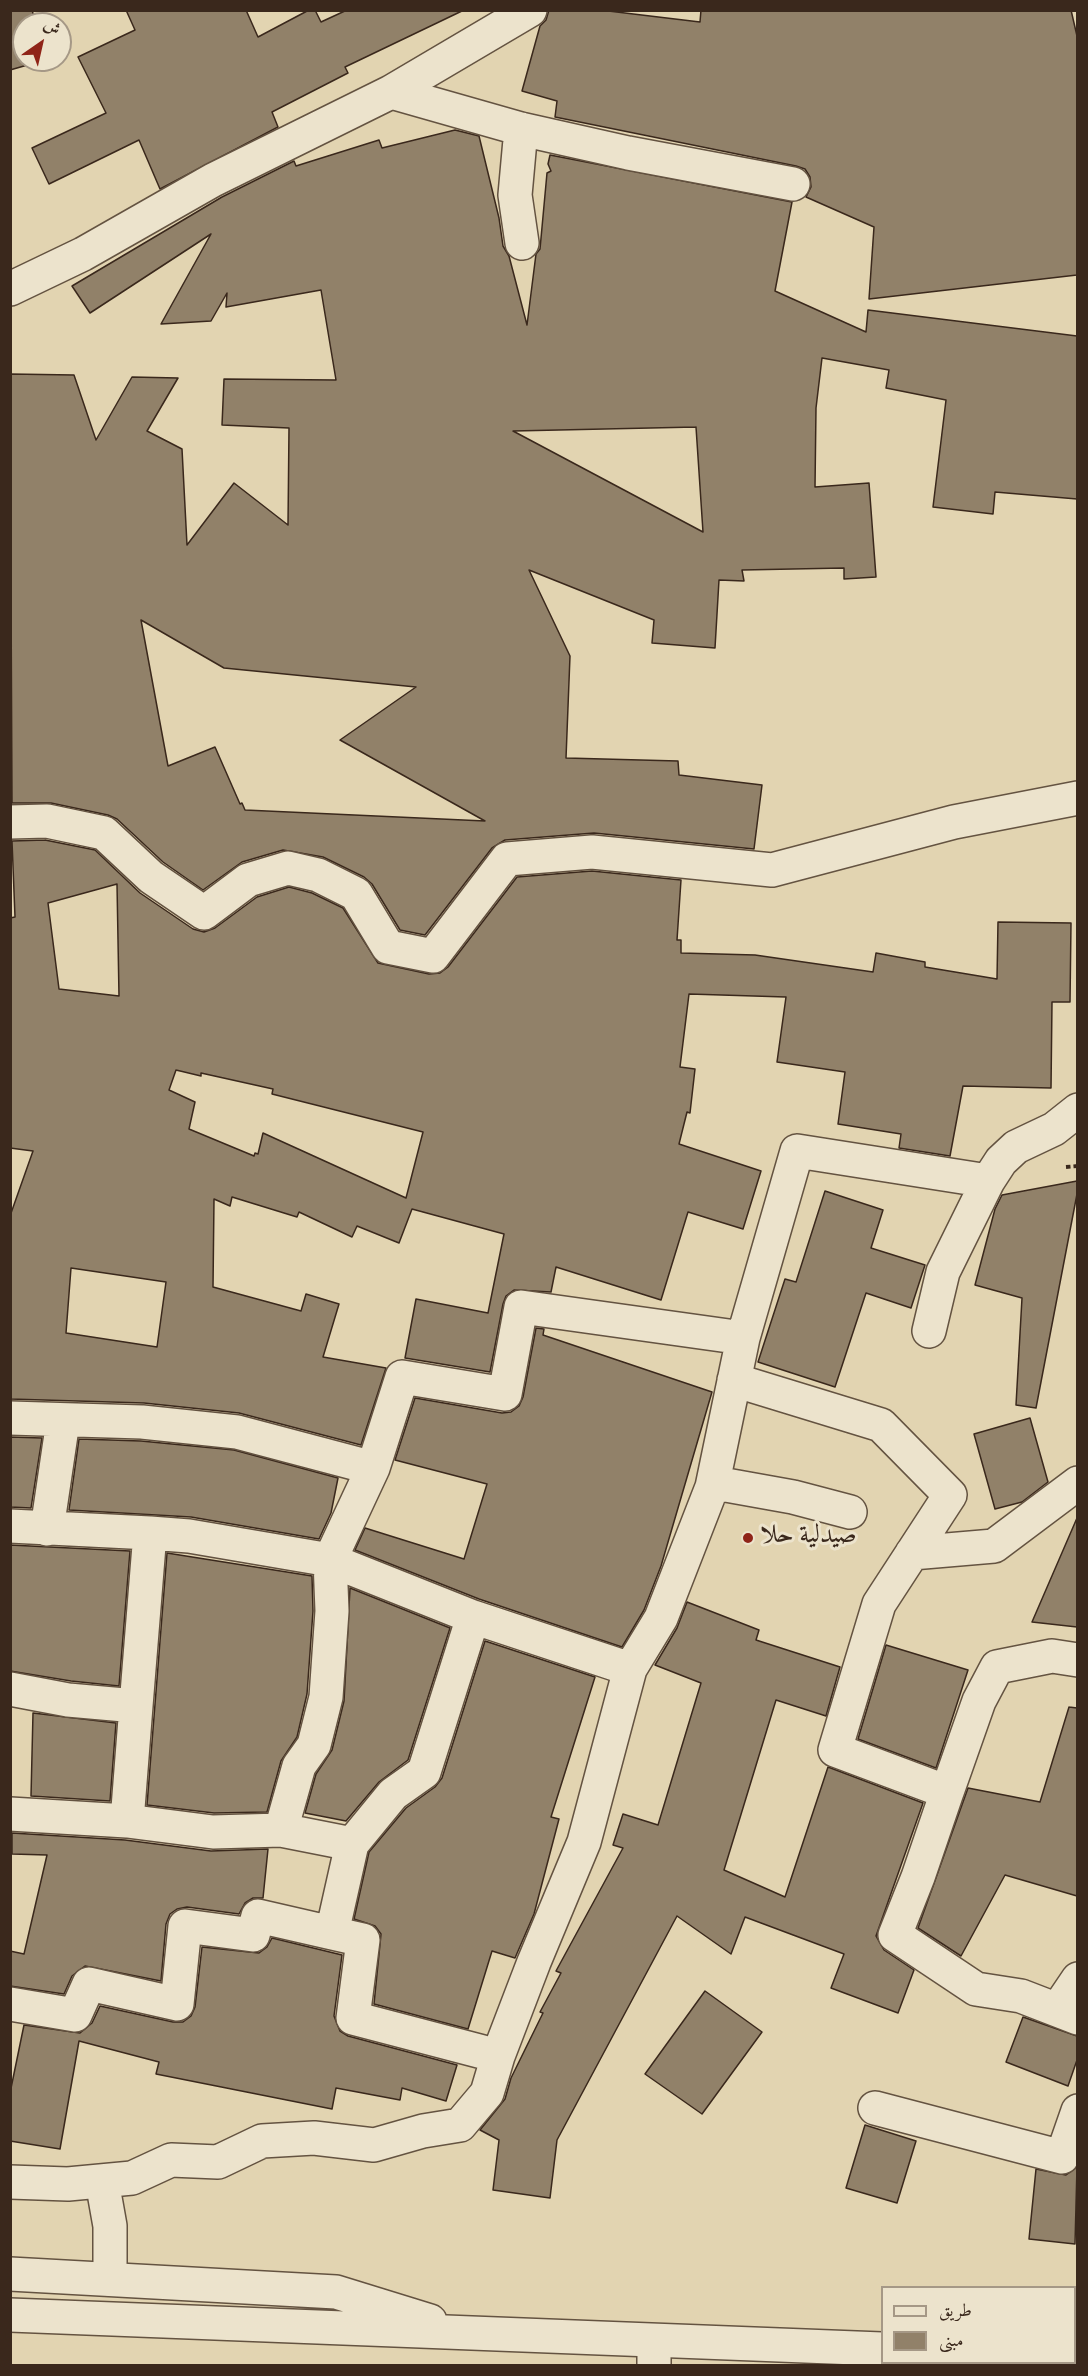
<!DOCTYPE html>
<html>
<head>
<meta charset="utf-8">
<style>
	body { margin:0 }
	#map { position:relative; width:1088px; height:2376px; overflow:hidden; background:#e2d4b1; font-family:"Sorts Mill Goudy",Amiri,serif }
	canvas { display:block }
	.frame { position:absolute; inset:0; border:12px solid #3a281c; pointer-events:none }
	.legend { position:absolute; left:881px; top:2286px; width:195px; height:78px; box-sizing:border-box; background:#ece3cc; border:2px solid #a59886; margin:0; padding:8px 10px; list-style:none; font-size:18px; color:#3a281c }
	.legend li { display:flex; align-items:center; gap:12px; height:30px }
	.legend b { width:30px; border:2px solid #a59886 }
	.north { position:absolute; left:12px; top:12px; width:60px; height:60px; box-sizing:border-box; background:#ece3cc; border:2px solid #a59886; border-radius:50%; rotate:34deg; font-size:16px; font-weight:700; line-height:24px; text-align:center; color:#3a281c }
	.north::after { content:''; display:block; margin:auto; width:21px; height:27px; background:#8f2418; clip-path:polygon(50% 0,100% 100%,50% 72%,0 100%) }
</style>
</head>
<body>
<div id="map">
<canvas width="1088" height="2376"></canvas>
<div class="frame"></div>
<ul class="legend">
<li><b style="height:8px;background:#ece3cc"></b>طريق</li>
<li><b style="height:16px;background:#918169"></b>مبنى</li>
</ul>
<div class="north">ش</div>
</div>
<script>
const ctx = document.querySelector('canvas').getContext('2d');
ctx.lineJoin = 'round';
function fill(path, color) { ctx.fillStyle = color; ctx.fill(path, 'evenodd'); }
const shape = rows => new Path2D(rows.map(r => 'M' + r).join(''));
function strokePath(path, color, width, dash) { ctx.strokeStyle = color; ctx.lineWidth = width; ctx.lineCap = dash ? 'butt' : 'round'; ctx.setLineDash(dash || []); ctx.stroke(path); }
function drawText(font, color, halo, rows, align = 'center') {
  ctx.font = font + ' "Sorts Mill Goudy",Amiri,serif'; ctx.lineWidth = 6; ctx.setLineDash([]); ctx.textBaseline = 'middle'; ctx.strokeStyle = halo; ctx.fillStyle = color; for (const [text, x, y, turn = 0] of rows) {
    ctx.save(); ctx.translate(x, y); ctx.rotate((+turn || 0) * Math.PI / 180); ctx.textAlign = isNaN(turn) ? turn : align; if (halo) ctx.strokeText(text, 0, 0); ctx.fillText(text, 0, 0); ctx.restore();
  }
}
const building = shape([
	[10,10,32,10,36,24,24,24,24,60,45,60,10,70,10,10],
	[126,10,246,10,258,37,309,10,315,10,321,22,347,10,464,10,345,67,348,73,272,112,278,127,160,189,139,140,49,184,32,148,106,113,78,57,135,30,126,10],
	[549,10,600,10,700,22,701,10,1071,10,1077,36,1077,275,869,299,874,227,806,197,811,187,810,177,805,169,796,166,555,117,557,101,522,91,540,26,546,20,549,10],
	[455,130,479,136,499,218,503,246,509,256,527,325,536,254,540,249,547,173,551,171,548,164,550,155,792,202,775,291,866,332,868,310,1077,336,1077,499,995,492,993,514,933,507,946,400,886,388,889,370,822,358,816,408,815,487,869,483,876,577,844,579,844,568,742,570,744,581,719,580,715,648,652,643,654,620,529,570,570,656,566,758,678,761,679,775,762,785,754,849,594,833,505,840,492,848,425,935,400,930,372,884,364,877,323,857,283,850,242,862,203,890,163,862,117,819,108,815,51,803,12,803,10,374,74,375,96,440,132,377,178,378,147,431,182,449,187,545,234,483,288,525,289,428,222,425,224,379,336,380,321,290,226,307,227,293,211,321,161,324,211,234,90,313,72,286,222,197,294,161,296,166,379,140,382,148,455,130],
	[696,427,703,532,513,431,696,427],
	[141,620,224,668,416,687,340,740,485,821,245,810,242,803,240,804,215,747,168,766,141,620],
	[45,840,95,850,140,893,193,929,204,932,215,928,257,897,289,887,312,893,343,908,378,963,429,974,440,973,448,967,517,877,592,871,681,880,677,940,681,940,681,953,755,955,873,972,876,953,925,962,925,967,997,979,998,922,1071,923,1070,1002,1052,1002,1051,1088,963,1086,950,1156,899,1148,901,1134,838,1124,845,1072,777,1062,786,997,689,994,680,1067,695,1069,690,1113,687,1112,679,1144,761,1171,743,1229,688,1212,661,1300,556,1267,551,1292,514,1290,506,1296,503,1304,490,1372,405,1358,416,1299,488,1313,504,1234,412,1209,399,1243,357,1226,352,1237,299,1212,297,1217,232,1197,230,1206,214,1199,213,1287,301,1311,306,1294,339,1304,323,1357,386,1368,361,1445,239,1413,144,1403,10,1399,10,1216,33,1151,10,1148,10,918,15,917,12,841,45,840],
	[117,884,119,996,59,989,48,903,117,884],
	[176,1070,201,1076,201,1073,273,1089,272,1094,423,1132,406,1198,263,1133,258,1154,255,1153,254,1156,189,1129,195,1102,169,1090,176,1070],
	[71,1268,166,1282,157,1347,66,1333,71,1268],
	[1077,1181,1077,1194,1036,1408,1016,1405,1022,1298,975,1285,995,1209,1002,1195,1077,1181],
	[825,1191,883,1210,871,1248,925,1265,911,1308,866,1293,835,1387,758,1362,785,1279,796,1282,825,1191],
	[536,1328,544,1329,543,1335,712,1392,661,1566,644,1610,622,1647,479,1599,355,1550,365,1528,464,1559,487,1484,395,1460,415,1398,502,1413,511,1412,519,1406,523,1397,536,1328],
	[1030,1418,1048,1482,1022,1502,995,1509,974,1434,1030,1418],
	[10,1437,42,1438,31,1508,10,1507,10,1437],
	[79,1439,141,1441,234,1450,338,1478,331,1513,319,1539,191,1517,69,1510,79,1439],
	[1077,1518,1077,1627,1032,1622,1077,1518],
	[10,1545,130,1551,119,1686,71,1681,10,1671,10,1545],
	[167,1553,312,1576,313,1611,307,1694,297,1737,281,1761,267,1812,214,1813,147,1805,167,1553],
	[350,1588,450,1628,408,1760,379,1782,346,1821,305,1813,316,1774,332,1750,344,1701,350,1588],
	[687,1602,759,1630,756,1640,840,1667,826,1716,776,1700,724,1870,785,1897,828,1767,923,1803,876,1936,884,1950,914,1970,898,2013,831,1988,844,1954,745,1917,731,1954,677,1916,557,2140,550,2198,493,2190,499,2140,480,2130,505,2099,511,2078,543,2013,540,2012,561,1973,556,1971,623,1848,613,1845,623,1814,658,1825,701,1683,655,1665,677,1628,687,1602],
	[485,1641,595,1677,551,1817,559,1819,534,1914,515,1958,492,1951,468,2029,374,2004,381,1934,375,1926,354,1919,369,1852,406,1808,435,1787,442,1778,485,1641],
	[886,1645,968,1670,936,1768,858,1739,886,1645],
	[1069,1707,1077,1708,1077,1896,1005,1875,961,1956,918,1928,968,1788,1040,1802,1069,1707],
	[33,1713,116,1723,110,1801,31,1796,33,1713],
	[12,1833,125,1840,211,1851,268,1849,263,1898,253,1898,245,1903,239,1914,187,1907,177,1909,170,1914,166,1924,161,1981,85,1966,72,1976,64,1994,10,1986,10,1951,24,1954,47,1855,12,1854,12,1833],
	[272,1938,342,1955,334,2016,340,2031,348,2036,457,2065,446,2101,402,2088,400,2100,336,2088,332,2109,156,2074,159,2062,79,2041,60,2149,10,2141,10,2093,24,2025,80,2033,92,2023,100,2006,173,2022,183,2022,191,2016,195,2007,202,1947,259,1953,267,1947,272,1938],
	[705,1991,762,2032,702,2114,645,2074,705,1991],
	[1023,2017,1077,2036,1077,2060,1068,2086,1006,2062,1023,2017],
	[865,2125,916,2141,897,2203,846,2188,865,2125],
	[1077,2167,1075,2244,1029,2239,1036,2169,1066,2175,1077,2167]
]);
const path = shape([
	[1066,1167,1078,1166]
]);
const minor = shape([
	[391,92,521,129,628,153,793,184],
	[521,129,515,195,522,243],
	[10,289,83,254,213,180,391,92,530,10],
	[10,822,47,821,104,833,151,877,204,913,248,880,288,868,318,875,356,894,388,947,433,956,507,859,592,852,772,870,954,822,1078,798],
	[988,1181,1001,1161,1016,1147,1054,1129,1078,1110],
	[743,1338,797,1151,988,1181,943,1272,929,1331],
	[734,1380,881,1425,950,1495,879,1604,835,1750,947,1792,918,1877,895,1935,976,1989,1021,1996,1078,2018],
	[10,1418,142,1422,237,1432,373,1468],
	[10,1526,150,1533,136,1706],
	[47,1529,63,1421],
	[150,1533,189,1536,330,1560,332,1611,326,1697,314,1745,299,1766,281,1830],
	[912,1553,994,1546,1078,1483],
	[630,1669,661,1618,712,1487],
	[10,1689,68,1700,136,1706,127,1821],
	[947,1792,979,1701,997,1667,1052,1656,1078,1660],
	[10,1814,127,1821,213,1832,281,1830,352,1844,332,1933,258,1916,253,1935,185,1926,177,2004,89,1984,75,2015,10,2004],
	[352,1844,393,1794,424,1772,473,1617,330,1560,373,1468,402,1377,505,1394,521,1307,743,1338,712,1487,726,1485,793,1497,850,1512],
	[332,1933,363,1940,353,2018,498,2056],
	[1057,2010,1078,1979],
	[875,2108,1062,2157,1078,2111],
	[102,2181,110,2226,110,2279],
	[10,2182,68,2184,132,2178,171,2160,218,2162,262,2141,314,2138,374,2145,423,2131,460,2125,487,2093,498,2056,534,1962,584,1842,630,1669,473,1617],
	[654,2341,654,2366]
]);
const tertiary = shape([
	[10,2274,336,2292,430,2321],
	[10,2315,882,2349],
	[1074,2356,1078,2356]
]);
const markers = [
	[748,1538,6,"#8f2418"]
];
const poiNames = [
	["صيدلية حلا",760,1538]
];
fill(building, '#918169');
strokePath(building, '#3a281c', 1.5);
strokePath(minor, '#645341', 36);
strokePath(tertiary, '#645341', 36);
strokePath(path, '#3a281c', 4, [4.5, 3]);
strokePath(minor, '#ece3cc', 33);
strokePath(tertiary, '#ece3cc', 33);
for (const [x, y, r, color] of markers) { const dot = new Path2D(); dot.arc(x, y, r, 0, 2 * Math.PI); ctx.fillStyle = color; ctx.fill(dot); strokePath(dot, '#ece3cc', 2); }
drawText('26px', '#3a281c', '#ece3cc', poiNames, 'left');
</script>
</body>
</html>
